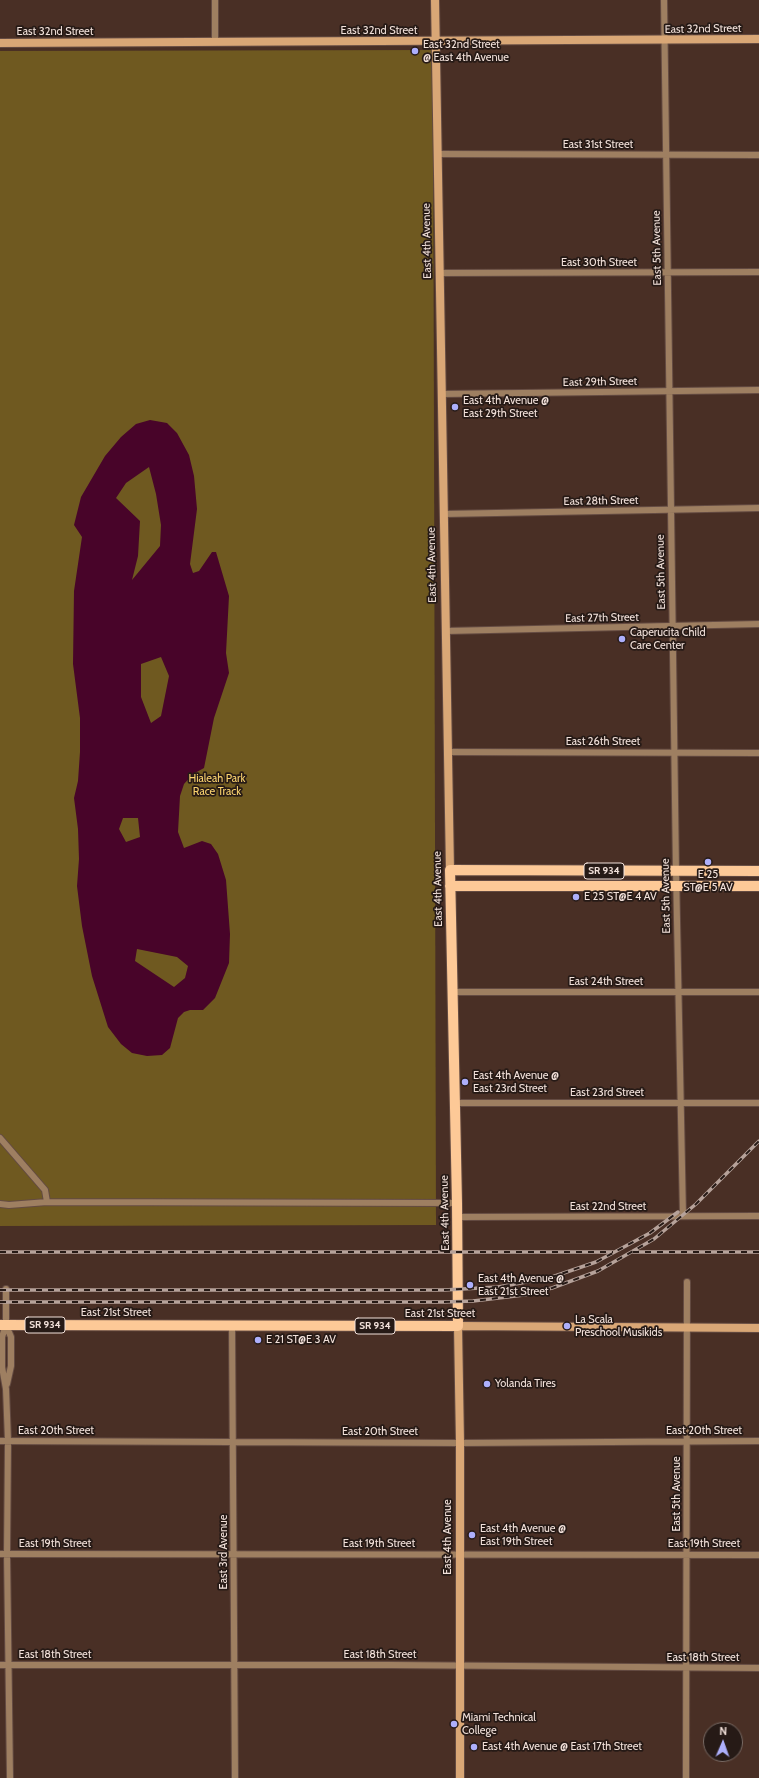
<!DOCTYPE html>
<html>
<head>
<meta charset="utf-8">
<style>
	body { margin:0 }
	#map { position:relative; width:759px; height:1778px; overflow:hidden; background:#492f25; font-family:Cabin,sans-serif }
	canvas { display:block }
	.north { position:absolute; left:703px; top:1722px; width:40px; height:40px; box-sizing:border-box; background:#261a16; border:1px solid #786a64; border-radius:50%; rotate:2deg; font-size:11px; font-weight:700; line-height:16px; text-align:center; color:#f2e1da }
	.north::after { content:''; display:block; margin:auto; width:14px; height:18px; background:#adaffb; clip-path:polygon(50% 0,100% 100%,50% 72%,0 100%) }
</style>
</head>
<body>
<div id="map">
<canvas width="759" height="1778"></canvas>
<div class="north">N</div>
</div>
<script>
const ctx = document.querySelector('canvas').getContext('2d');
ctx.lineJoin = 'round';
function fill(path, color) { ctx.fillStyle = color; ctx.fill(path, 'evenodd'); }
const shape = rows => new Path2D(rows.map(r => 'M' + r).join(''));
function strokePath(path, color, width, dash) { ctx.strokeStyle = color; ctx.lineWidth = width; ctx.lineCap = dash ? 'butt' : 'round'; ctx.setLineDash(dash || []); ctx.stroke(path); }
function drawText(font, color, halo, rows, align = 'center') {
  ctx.font = font + ' Cabin,sans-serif'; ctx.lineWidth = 3.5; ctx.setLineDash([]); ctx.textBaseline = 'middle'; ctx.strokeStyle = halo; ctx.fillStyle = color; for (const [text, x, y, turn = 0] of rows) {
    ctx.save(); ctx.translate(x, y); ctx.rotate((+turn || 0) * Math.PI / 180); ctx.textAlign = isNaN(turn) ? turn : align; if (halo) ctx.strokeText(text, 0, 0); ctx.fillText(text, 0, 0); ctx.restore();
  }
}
const green = shape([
	[433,50,436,1225,0,1226,0,51]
]);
const water = shape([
	[150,420,167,423,177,433,189,455,194,476,197,509,190,564,193,573,199,571,212,552,216,552,229,596,226,653,229,673,214,718,204,768,193,774,184,784,180,796,178,832,184,848,202,841,211,844,218,854,226,880,230,934,229,963,215,998,203,1010,190,1010,184,1012,178,1018,170,1048,162,1055,147,1056,132,1053,121,1044,108,1027,92,976,82,926,77,886,79,859,78,829,74,798,78,781,80,752,80,718,73,664,74,591,82,537,74,525,81,497,105,456,121,437,136,424],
	[149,467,156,494,161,525,160,546,132,580,138,556,140,521,116,498,126,483],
	[161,657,169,676,161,716,151,723,141,697,141,664],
	[123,818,138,818,140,837,126,842,119,829],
	[137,949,177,957,188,966,185,978,174,987,135,961]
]);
const street = shape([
	[664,0,676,871,683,1216],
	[215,42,215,0],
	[438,154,759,155],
	[439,273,759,272],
	[442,394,759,390],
	[443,514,759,508],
	[445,631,759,624],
	[447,752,759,753],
	[453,992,759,992],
	[455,1103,759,1103],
	[0,1138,45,1190,47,1202],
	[0,1204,9,1205,47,1202,457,1203],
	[457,1217,759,1216],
	[6,1289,6,1325,2,1337,2,1367,6,1389,8,1441,7,1554,10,1778],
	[6,1325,11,1337,11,1366,7,1384],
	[232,1325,235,1778],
	[0,1441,460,1443,759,1441],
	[0,1554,759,1555],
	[0,1665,390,1665,759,1668],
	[686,1778,687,1282]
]);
const secondary = shape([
	[435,0,450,870],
	[0,43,759,39],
	[460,1778,460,1443,458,1326,759,1328]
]);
const primary = shape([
	[450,886,759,886],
	[0,1325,458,1326,457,1203,450,870,759,871]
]);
const rail = shape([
	[0,1252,613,1252],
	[633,1252,759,1252],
	[0,1290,444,1290,498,1287,549,1278,596,1262,650,1233,678,1212],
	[0,1302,444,1302,473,1301,524,1295,552,1288,598,1271,654,1239,696,1204,759,1141]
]);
const markers = [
	[415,51,4,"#adaffb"],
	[455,407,4,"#adaffb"],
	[622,639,4,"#adaffb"],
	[708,862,4,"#adaffb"],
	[576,897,4,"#adaffb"],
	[465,1082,4,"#adaffb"],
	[470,1285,4,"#adaffb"],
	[567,1326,4,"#adaffb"],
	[258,1340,4,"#adaffb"],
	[487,1384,4,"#adaffb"],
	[472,1535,4,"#adaffb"],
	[454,1724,4,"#adaffb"],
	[474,1747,4,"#adaffb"]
];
const shields = [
	[604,871,40],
	[45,1325,40],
	[375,1326,40]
];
const shieldNames = [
	["SR 934",604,871],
	["SR 934",45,1325],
	["SR 934",375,1326]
];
const streetNames = [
	["East 32nd Street",703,29,-1],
	["East 32nd Street",379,31],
	["East 32nd Street",55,32],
	["East 31st Street",598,145],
	["East 4th Avenue",427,241,-91],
	["East 5th Avenue",657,248,-91],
	["East 30th Street",599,263],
	["East 29th Street",600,382,-1],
	["East 28th Street",601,501,-1],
	["East 4th Avenue",432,565,-91],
	["East 5th Avenue",661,572,-91],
	["East 27th Street",602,618,-1],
	["East 26th Street",603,742],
	["East 4th Avenue",438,889,-91],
	["East 5th Avenue",666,896,-91],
	["East 24th Street",606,982],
	["East 23rd Street",607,1093],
	["East 22nd Street",608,1207],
	["East 4th Avenue",445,1213,-91],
	["East 21st Street",116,1313],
	["East 21st Street",440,1314],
	["East 20th Street",56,1431],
	["East 20th Street",704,1431],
	["East 20th Street",380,1432],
	["East 5th Avenue",677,1494,-90],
	["East 4th Avenue",448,1537,-90],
	["East 19th Street",55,1544],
	["East 19th Street",379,1544],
	["East 19th Street",704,1544],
	["East 3rd Avenue",224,1552,-90],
	["East 18th Street",55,1655],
	["East 18th Street",380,1655],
	["East 18th Street",703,1658]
];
const poiNames = [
	["East 32nd Street",423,45],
	["@ East 4th Avenue",423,58],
	["East 4th Avenue @",463,401],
	["East 29th Street",463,414],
	["Caperucita Child",630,633],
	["Care Center",630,646],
	["E 25",708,875,"center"],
	["ST@E 5 AV",708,888,"center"],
	["E 25 ST@E 4 AV",584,897],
	["East 4th Avenue @",473,1076],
	["East 23rd Street",473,1089],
	["East 4th Avenue @",478,1279],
	["East 21st Street",478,1292],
	["La Scala",575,1320],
	["Preschool Musikids",575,1333],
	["E 21 ST@E 3 AV",266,1340],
	["Yolanda Tires",495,1384],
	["East 4th Avenue @",480,1529],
	["East 19th Street",480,1542],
	["Miami Technical",462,1718],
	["College",462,1731],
	["East 4th Avenue @ East 17th Street",482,1747]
];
const parkNames = [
	["Hialeah Park",217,779],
	["Race Track",217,792]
];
fill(green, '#6f5920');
fill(water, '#480429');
strokePath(street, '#644b42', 8);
strokePath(secondary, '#644b42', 10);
strokePath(primary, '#644b42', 12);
strokePath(street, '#9e7f61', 6);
strokePath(secondary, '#d9a776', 8);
strokePath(primary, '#fdc997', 10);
strokePath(rail, '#b6a29a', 3.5);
strokePath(rail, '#261a16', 2, [6]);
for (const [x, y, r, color] of markers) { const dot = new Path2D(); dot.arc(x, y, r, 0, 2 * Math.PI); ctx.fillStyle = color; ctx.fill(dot); strokePath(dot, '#261a16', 1.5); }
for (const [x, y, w] of shields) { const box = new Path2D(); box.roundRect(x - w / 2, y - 8, w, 16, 3); ctx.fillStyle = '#261a16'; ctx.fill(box); strokePath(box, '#f2e1da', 1); }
drawText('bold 10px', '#f2e1da', null, shieldNames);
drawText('11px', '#f2e1da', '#261a16', streetNames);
drawText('11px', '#f2e1da', '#261a16', poiNames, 'left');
drawText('11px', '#fad36f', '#261a16', parkNames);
</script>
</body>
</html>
